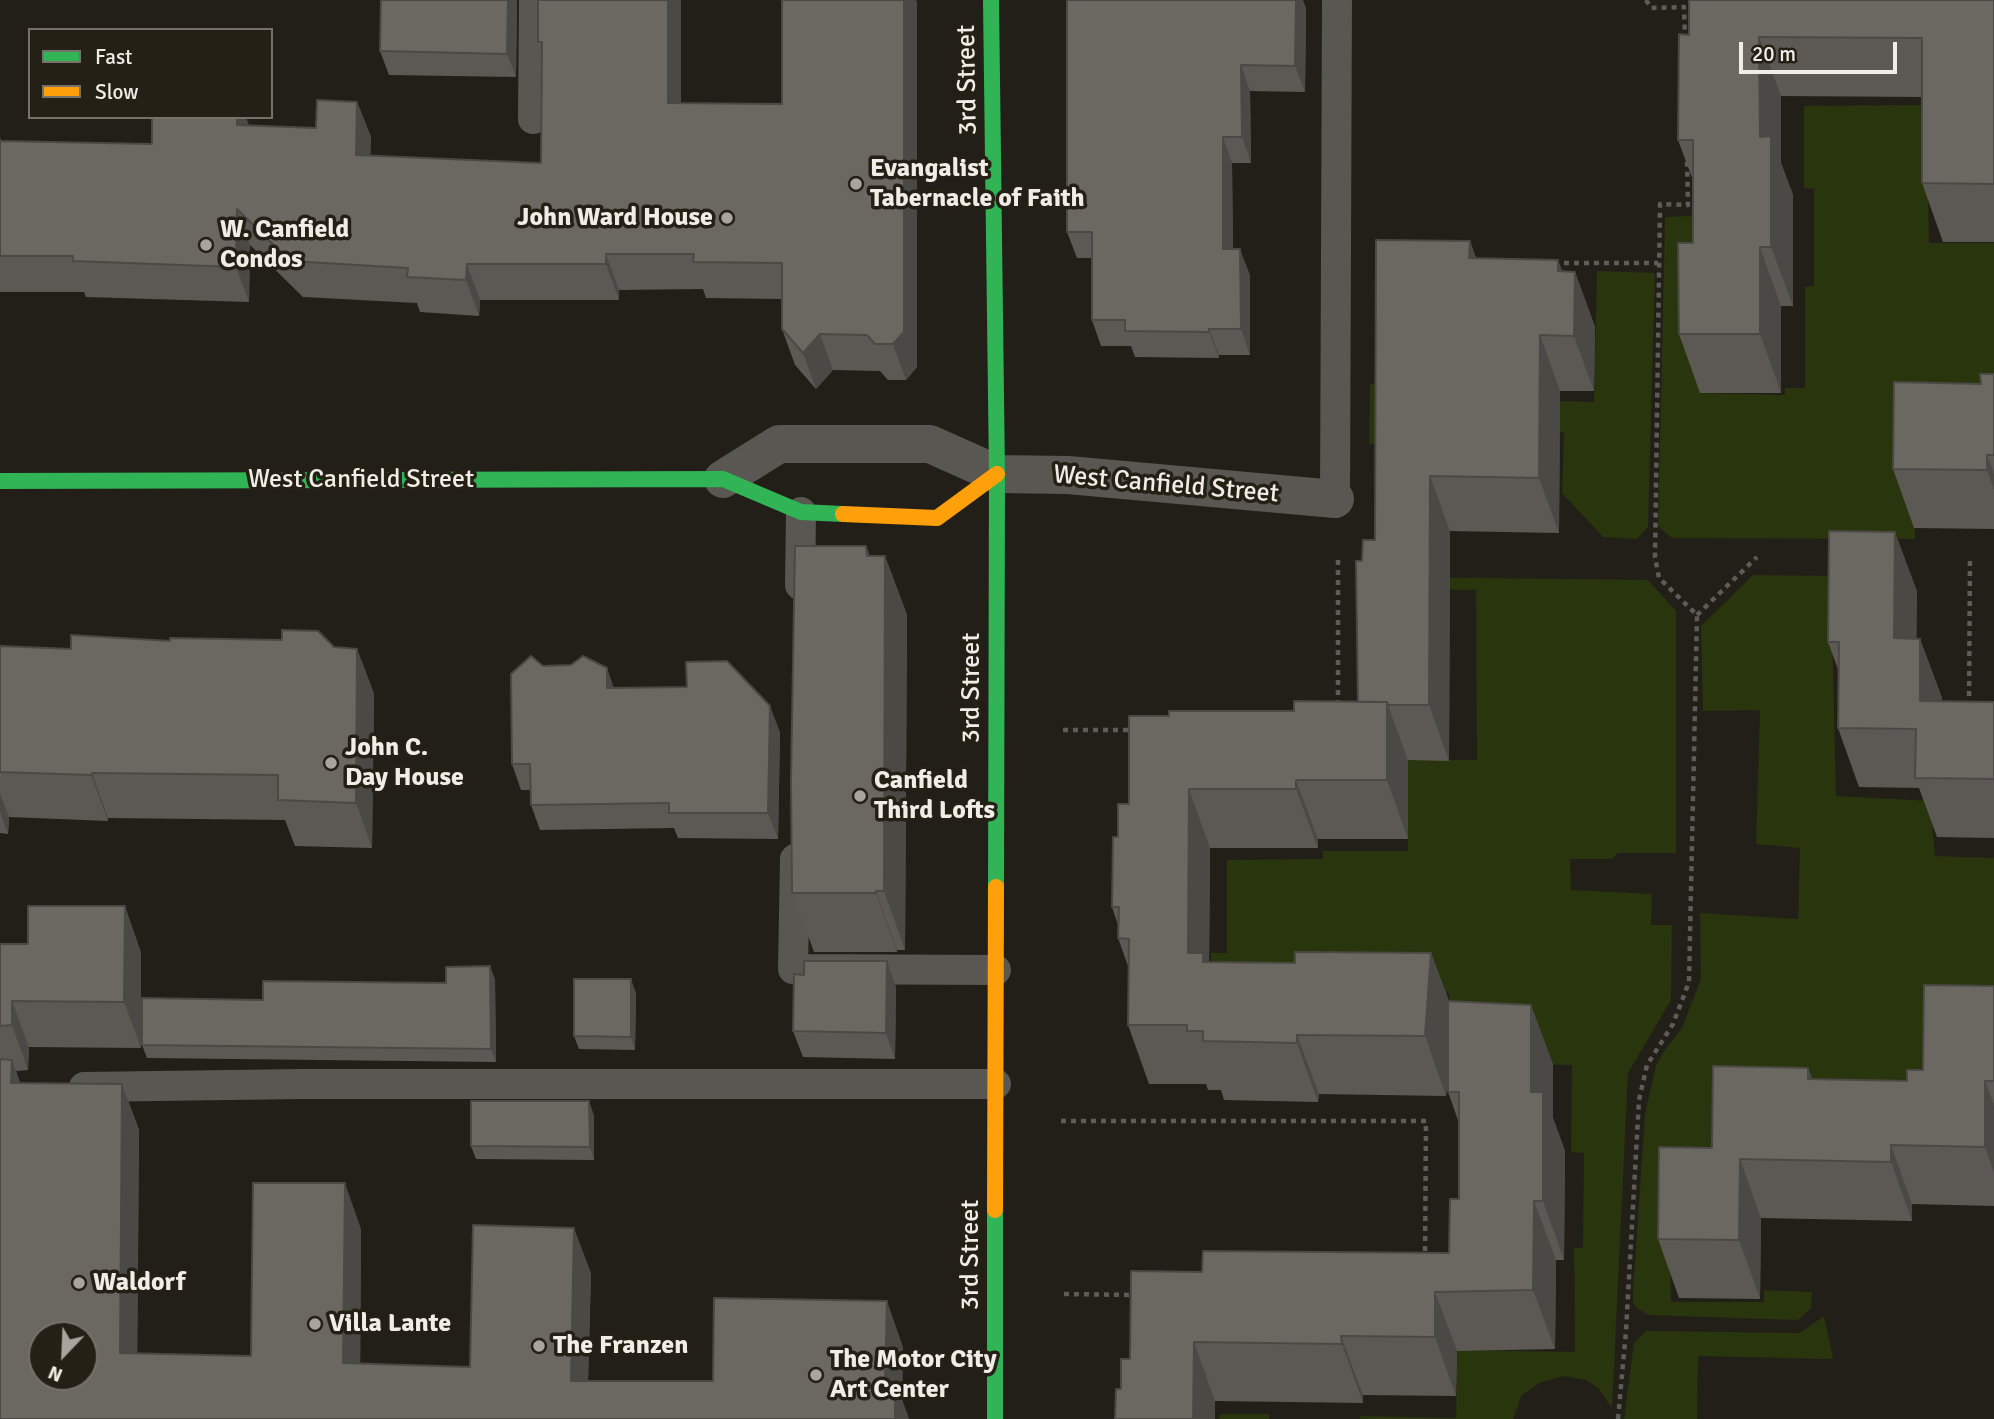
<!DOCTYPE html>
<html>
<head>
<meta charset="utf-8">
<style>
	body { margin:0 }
	#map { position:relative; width:1994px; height:1419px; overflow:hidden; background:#221f18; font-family:Signika,sans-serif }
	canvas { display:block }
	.legend { position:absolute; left:28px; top:28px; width:245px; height:91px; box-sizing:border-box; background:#252015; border:2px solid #767269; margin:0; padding:9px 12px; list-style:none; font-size:21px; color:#f0ede6 }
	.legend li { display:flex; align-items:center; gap:14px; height:35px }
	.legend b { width:35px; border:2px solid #767269 }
	.north { position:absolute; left:28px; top:1321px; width:70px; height:70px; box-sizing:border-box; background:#252015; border:2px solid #767269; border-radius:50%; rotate:203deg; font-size:19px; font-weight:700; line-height:28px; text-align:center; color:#f0ede6 }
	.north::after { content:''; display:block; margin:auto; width:24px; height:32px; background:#a8a59e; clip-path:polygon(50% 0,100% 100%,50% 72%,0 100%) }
	.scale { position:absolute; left:1739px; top:42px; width:158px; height:32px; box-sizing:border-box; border:4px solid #f0ede6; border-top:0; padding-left:9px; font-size:21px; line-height:24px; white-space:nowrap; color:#f0ede6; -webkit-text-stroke:5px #252015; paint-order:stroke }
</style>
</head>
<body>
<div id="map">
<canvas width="1994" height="1419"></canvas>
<ul class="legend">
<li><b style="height:9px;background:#30b455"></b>Fast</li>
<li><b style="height:9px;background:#ff9f0a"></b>Slow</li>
</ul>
<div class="north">N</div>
<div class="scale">20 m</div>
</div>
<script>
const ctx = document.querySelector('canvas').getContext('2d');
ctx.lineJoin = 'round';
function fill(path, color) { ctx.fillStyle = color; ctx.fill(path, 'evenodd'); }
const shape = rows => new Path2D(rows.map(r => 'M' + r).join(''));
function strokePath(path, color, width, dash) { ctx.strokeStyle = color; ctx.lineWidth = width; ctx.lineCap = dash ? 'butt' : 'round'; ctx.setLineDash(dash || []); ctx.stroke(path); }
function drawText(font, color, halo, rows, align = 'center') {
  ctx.font = font + ' Signika,sans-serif'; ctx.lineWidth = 7; ctx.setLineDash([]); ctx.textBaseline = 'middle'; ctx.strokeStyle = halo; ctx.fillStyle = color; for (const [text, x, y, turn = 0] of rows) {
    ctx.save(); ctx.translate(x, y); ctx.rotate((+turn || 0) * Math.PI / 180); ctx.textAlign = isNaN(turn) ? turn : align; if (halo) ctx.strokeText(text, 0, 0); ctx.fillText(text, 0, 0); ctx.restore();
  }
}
const green = shape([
	[1926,105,1929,243,1994,243,1994,429,1914,429,1915,539,1672,538,1658,526,1665,217,1714,215,1700,393,1785,395,1785,388,1805,388,1805,287,1814,286,1814,189,1804,188,1804,106],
	[1597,271,1655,273,1648,527,1637,539,1603,537,1562,493,1564,432,1390,427,1390,444,1369,444,1370,384,1489,388,1490,399,1594,402],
	[1753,575,1831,576,1836,796,1930,801,1935,856,1994,858,1994,1035,1938,1122,1734,1207,1669,1204,1671,1302,1764,1302,1764,1290,1812,1292,1811,1308,1798,1320,1649,1315,1638,1309,1633,1303,1633,1290,1645,1114,1656,1066,1664,1051,1682,1028,1701,979,1700,913,1798,919,1800,848,1756,844,1760,710,1703,711,1701,626],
	[1399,577,1648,580,1676,611,1676,853,1618,853,1612,859,1570,859,1571,890,1652,894,1651,925,1672,925,1671,1000,1628,1073,1612,1408,1599,1389,1586,1380,1564,1376,1539,1383,1522,1395,1513,1419,1360,1419,1360,1416,1456,1418,1457,1350,1575,1352,1574,1248,1583,1248,1584,1153,1571,1152,1572,1065,1449,1063,1449,993,1324,992,1210,1001,1211,953,1227,953,1227,860,1323,859,1323,851,1408,851,1408,760,1477,760,1476,590,1402,589],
	[1824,1316,1833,1359,1698,1356,1697,1419,1624,1419,1634,1343,1646,1331,1800,1333],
	[1221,1414,1269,1414,1269,1419,1218,1419]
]);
const path = shape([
	[1646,0,1651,8,1684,7,1685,40],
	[1554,263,1658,263],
	[1697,615,1757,557],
	[1338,705,1338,556],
	[1969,706,1970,556],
	[1063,730,1132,730],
	[1061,1121,1426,1121,1425,1257],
	[1064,1294,1135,1295],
	[1618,1419,1626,1331,1639,1100,1647,1065,1673,1024,1689,982,1697,615,1659,578,1655,557,1660,204,1688,205,1687,161]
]);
const lane = shape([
	[533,119,534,0],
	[1335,499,1337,0],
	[800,585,801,512],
	[795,859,793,969,996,970],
	[84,1087,302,1084,996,1084]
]);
const street = shape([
	[723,479,779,444,930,444,997,474,1068,475,1335,499]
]);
const fast = shape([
	[991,0,997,474,996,887],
	[0,481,723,479,801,512,843,514],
	[995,1419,995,1210]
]);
const slow = shape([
	[843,514,937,518,997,474],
	[995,1210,996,887]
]);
const wall = shape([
	[381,0,517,0,516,77,389,75,380,51],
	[681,0,681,103,782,104,917,2,917,367,906,380,888,380,880,371,833,370,816,389,795,365,782,329,782,299,706,298,703,289,619,290,619,300,480,300,479,316,420,312,417,303,303,297,250,245,249,302,86,297,84,292,0,292,0,137,1,141,152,144,249,126,316,128,357,102,371,137,370,156,541,163,542,53,538,42],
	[1067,0,1306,8,1305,92,1250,91,1251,163,1232,163,1233,249,1250,275,1250,355,1219,355,1219,358,1135,357,1131,346,1101,346,1092,320,1092,258,1077,258,1067,232],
	[1994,0,1994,242,1943,242,1922,183,1922,97,1781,96,1781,163,1793,195,1793,306,1781,306,1781,393,1700,393,1679,334,1693,243,1693,180,1678,140,1689,35],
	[1470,241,1476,258,1558,260,1562,271,1575,272,1595,327,1594,391,1560,391,1559,533,1450,531,1449,761,1408,760,1408,839,1318,839,1318,848,1210,848,1209,962,1295,963,1431,953,1449,1001,1553,1064,1553,1118,1565,1151,1564,1260,1556,1260,1555,1349,1457,1351,1456,1396,1363,1395,1363,1403,1215,1401,1215,1419,1115,1419,1121,1389,1130,1359,1202,1272,1449,1253,1459,1199,1459,1123,1448,1092,1448,1077,1446,1096,1319,1094,1318,1102,1224,1100,1221,1090,1208,1090,1206,1084,1149,1084,1128,1025,1128,966,1118,938,1118,925,1112,907,1118,837,1129,804,1294,711,1358,702,1362,561,1375,540],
	[1994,374,1994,529,1914,528,1893,469,1981,384],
	[866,546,870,556,885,556,907,615,905,950,897,950,897,952,814,952,792,893],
	[1917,591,1916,639,1920,639,1942,698,1942,701,1994,702,1994,838,1937,837,1919,788,1859,787,1838,728,1839,672,1828,642],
	[170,641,357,649,374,694,372,848,295,846,285,820,108,818,108,821,9,817,8,834,0,833,0,646,71,649],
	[543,666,614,688,780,732,778,839,678,838,674,828,540,830,531,805,530,790,521,790,512,764],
	[0,944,141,952,141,1048,29,1047,28,1070,16,1071,20,1083,122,1084,139,1130,137,1354,251,1356,361,1229,360,1364,470,1367,591,1273,588,1381,713,1381,903,1347,902,1400,909,1419,0,1419],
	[495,979,496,1062,147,1058,142,1045,263,1000],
	[1994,986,1994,1206,1912,1204,1912,1221,1761,1218,1760,1299,1679,1298,1658,1239,1712,1148,1808,1068,1812,1079,1907,1081,1923,1070],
	[896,987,895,1059,803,1057,793,1031],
	[636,993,635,1050,579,1049,574,1036],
	[594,1115,594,1160,476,1159,471,1146]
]);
const shadedWall = shape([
	[508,0,517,0,516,77,507,54],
	[668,0,681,0,681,139,668,103],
	[904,0,916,0,917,2,917,367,906,380,893,344],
	[1296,0,1303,0,1306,8,1305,92,1295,66],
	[1759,37,1781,96,1781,163,1793,195,1793,306,1771,247,1760,137],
	[1241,65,1250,91,1251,163,1242,137],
	[357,102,371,137,369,191,356,155],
	[237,117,246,117,250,128,237,125],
	[1223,137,1232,163,1233,275,1223,249],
	[237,209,250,245,249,302,236,267],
	[1470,241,1490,297,1469,258],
	[1760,247,1781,306,1781,393,1760,334],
	[1240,249,1250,275,1250,355,1241,329],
	[606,254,619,290,619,300,606,264],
	[1558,260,1575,306,1575,272,1595,327,1594,391,1574,336,1558,271],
	[467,264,480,300,479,316,466,280],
	[1209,329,1219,355,1219,358,1209,332],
	[820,334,833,370,816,389,803,353],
	[1540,335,1560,391,1559,533,1539,478],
	[1987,455,1994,474,1994,490,1987,470],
	[1430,476,1450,531,1449,761,1429,705],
	[1895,532,1917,591,1916,697,1894,638],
	[866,546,885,598,885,556,907,615,905,950,884,891],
	[1920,639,1942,698,1941,760,1920,701],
	[357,649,374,694,372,848,356,803],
	[607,668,616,694,607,688],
	[1387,702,1408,761,1408,839,1387,780],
	[770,706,780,732,778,839,768,813],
	[92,773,108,818,108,821,91,775],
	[1296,780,1318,839,1318,848,1296,789],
	[1189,789,1210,848,1209,970,1188,953],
	[0,793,9,817,8,834,0,812],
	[876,891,897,950,897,952,876,893],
	[125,906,141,952,141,1048,124,1002],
	[1431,953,1453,1012,1446,1096,1425,1036],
	[887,961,896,987,895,1059,886,1033],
	[490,966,495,979,496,1062,491,1049],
	[631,979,636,993,635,1050,631,1037],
	[12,1001,29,1047,28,1070,12,1025],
	[1531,1005,1553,1064,1553,1118,1565,1151,1564,1260,1543,1201,1531,1092],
	[1297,1035,1319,1094,1318,1102,1297,1043],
	[12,1060,28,1105,11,1083],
	[1808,1068,1830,1127,1808,1079],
	[1985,1081,1994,1105,1994,1173,1985,1147],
	[122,1084,139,1130,137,1399,120,1353],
	[589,1101,594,1115,594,1160,590,1147],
	[1891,1145,1912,1204,1912,1221,1891,1162],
	[1740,1159,1761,1218,1760,1299,1739,1240],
	[345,1183,361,1229,360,1409,343,1363],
	[1534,1201,1556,1260,1555,1349,1533,1290],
	[574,1228,591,1273,587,1419,571,1381],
	[1435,1292,1457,1351,1456,1396,1435,1337],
	[887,1301,903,1347,902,1400,909,1419,895,1419,885,1381],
	[1341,1336,1363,1395,1363,1403,1342,1344],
	[1194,1342,1215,1401,1215,1419,1193,1419]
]);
const building = shape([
	[381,0,508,0,507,54,380,51,381,0],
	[538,0,668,0,668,103,782,104,782,0,904,0,904,332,893,344,875,344,867,335,820,334,803,353,782,329,782,263,693,262,694,254,606,254,606,264,467,264,466,280,407,277,408,268,290,261,237,209,236,267,73,261,73,256,0,256,0,141,152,144,152,117,237,117,237,125,316,128,317,100,357,102,356,155,541,163,542,42,538,42,538,0],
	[1067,0,1296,0,1295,66,1241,65,1242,137,1223,137,1223,249,1240,249,1241,329,1209,329,1209,332,1125,331,1125,320,1092,320,1092,232,1067,232,1067,0],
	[1689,0,1994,0,1994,184,1922,183,1922,38,1759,37,1760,137,1771,136,1771,247,1760,247,1760,334,1679,334,1678,243,1693,243,1693,140,1678,140,1679,34,1689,35,1689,0],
	[1376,240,1470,241,1469,258,1558,260,1558,271,1575,272,1574,336,1540,335,1539,478,1430,476,1429,705,1388,705,1387,702,1358,702,1356,561,1362,561,1363,540,1375,540,1376,240],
	[1980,374,1994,374,1994,455,1987,455,1987,470,1893,469,1894,382,1981,384,1980,374],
	[1829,531,1895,532,1894,638,1920,639,1920,701,1994,702,1994,779,1915,778,1916,729,1838,728,1839,642,1828,642,1829,531],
	[795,546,866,546,867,556,885,556,884,891,876,891,876,893,792,893,791,780,795,546],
	[282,630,318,631,334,647,357,649,356,803,278,800,278,775,92,773,91,775,0,772,0,646,71,649,71,635,170,641,170,638,282,640,282,630],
	[531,656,543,666,571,665,583,656,607,668,607,688,687,687,686,662,727,661,770,706,768,813,669,813,669,803,531,805,530,764,512,764,511,674,531,656],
	[1294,701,1387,702,1387,780,1296,780,1296,789,1189,789,1188,953,1203,953,1203,962,1295,963,1295,952,1431,953,1425,1036,1297,1035,1297,1043,1203,1041,1203,1031,1187,1031,1187,1025,1128,1025,1129,939,1118,938,1119,907,1112,907,1113,837,1118,837,1118,804,1129,804,1129,716,1169,716,1169,711,1294,711,1294,701],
	[28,906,125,906,124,1002,12,1001,12,1025,0,1026,0,944,28,944,28,906],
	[804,961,887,961,886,1033,793,1031,794,974,804,975,804,961],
	[490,966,491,1049,142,1045,142,998,263,1000,263,981,446,983,446,967,490,966],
	[574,979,631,979,631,1037,574,1036,574,979],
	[1924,985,1994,986,1994,1081,1985,1081,1985,1147,1891,1145,1891,1162,1740,1159,1739,1240,1658,1239,1659,1147,1712,1148,1713,1066,1808,1068,1808,1079,1907,1081,1907,1070,1923,1070,1924,985],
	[1448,1001,1531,1005,1531,1092,1543,1092,1543,1201,1534,1201,1533,1290,1435,1292,1435,1337,1341,1336,1342,1344,1194,1342,1193,1419,1115,1419,1116,1389,1121,1389,1121,1359,1130,1359,1131,1271,1202,1272,1203,1251,1449,1253,1450,1199,1459,1199,1459,1092,1448,1092,1448,1001],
	[0,1059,12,1060,11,1083,122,1084,120,1353,251,1356,253,1183,345,1183,343,1363,470,1367,473,1225,574,1228,571,1381,713,1381,714,1298,887,1301,885,1381,895,1381,895,1419,0,1419,0,1059],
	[42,1335,84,1335,84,1377,42,1377,42,1335],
	[471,1101,589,1101,590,1147,471,1146,471,1101]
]);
const markers = [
	[856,184,7,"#a8a59e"],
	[727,218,7,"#a8a59e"],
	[206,245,7,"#a8a59e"],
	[331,763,7,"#a8a59e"],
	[860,796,7,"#a8a59e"],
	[79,1283,7,"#a8a59e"],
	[315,1324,7,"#a8a59e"],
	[539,1346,7,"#a8a59e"],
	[816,1375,7,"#a8a59e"]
];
const streetNames = [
	["3rd Street",968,80,-91],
	["West Canfield Street",361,480],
	["West Canfield Street",1166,485,5],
	["3rd Street",972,688,-90],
	["3rd Street",971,1255,-90]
];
const poiNames = [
	["Evangalist",870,169],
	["Tabernacle of Faith",870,199],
	["John Ward House",713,218,"right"],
	["W. Canfield",220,230],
	["Condos",220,260],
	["John C.",345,748],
	["Day House",345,778],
	["Canfield",874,781],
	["Third Lofts",874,811],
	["Waldorf",93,1283],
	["Villa Lante",329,1324],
	["The Franzen",553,1346],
	["The Motor City",830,1360],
	["Art Center",830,1390]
];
fill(green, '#29350d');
strokePath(path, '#5e5c59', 4.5, [5, 5]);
strokePath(lane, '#595752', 30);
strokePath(street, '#595752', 38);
strokePath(fast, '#30b455', 16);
strokePath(slow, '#ff9f0a', 16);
fill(wall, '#5c5954');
fill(shadedWall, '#4b4945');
fill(building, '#6b6862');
strokePath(building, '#4b4945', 2);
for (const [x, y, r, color] of markers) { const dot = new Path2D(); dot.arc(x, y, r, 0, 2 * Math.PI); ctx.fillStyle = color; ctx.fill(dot); strokePath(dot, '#252015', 2.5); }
drawText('26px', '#f0ede6', '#252015', streetNames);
drawText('bold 26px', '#f0ede6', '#252015', poiNames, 'left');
</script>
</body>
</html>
